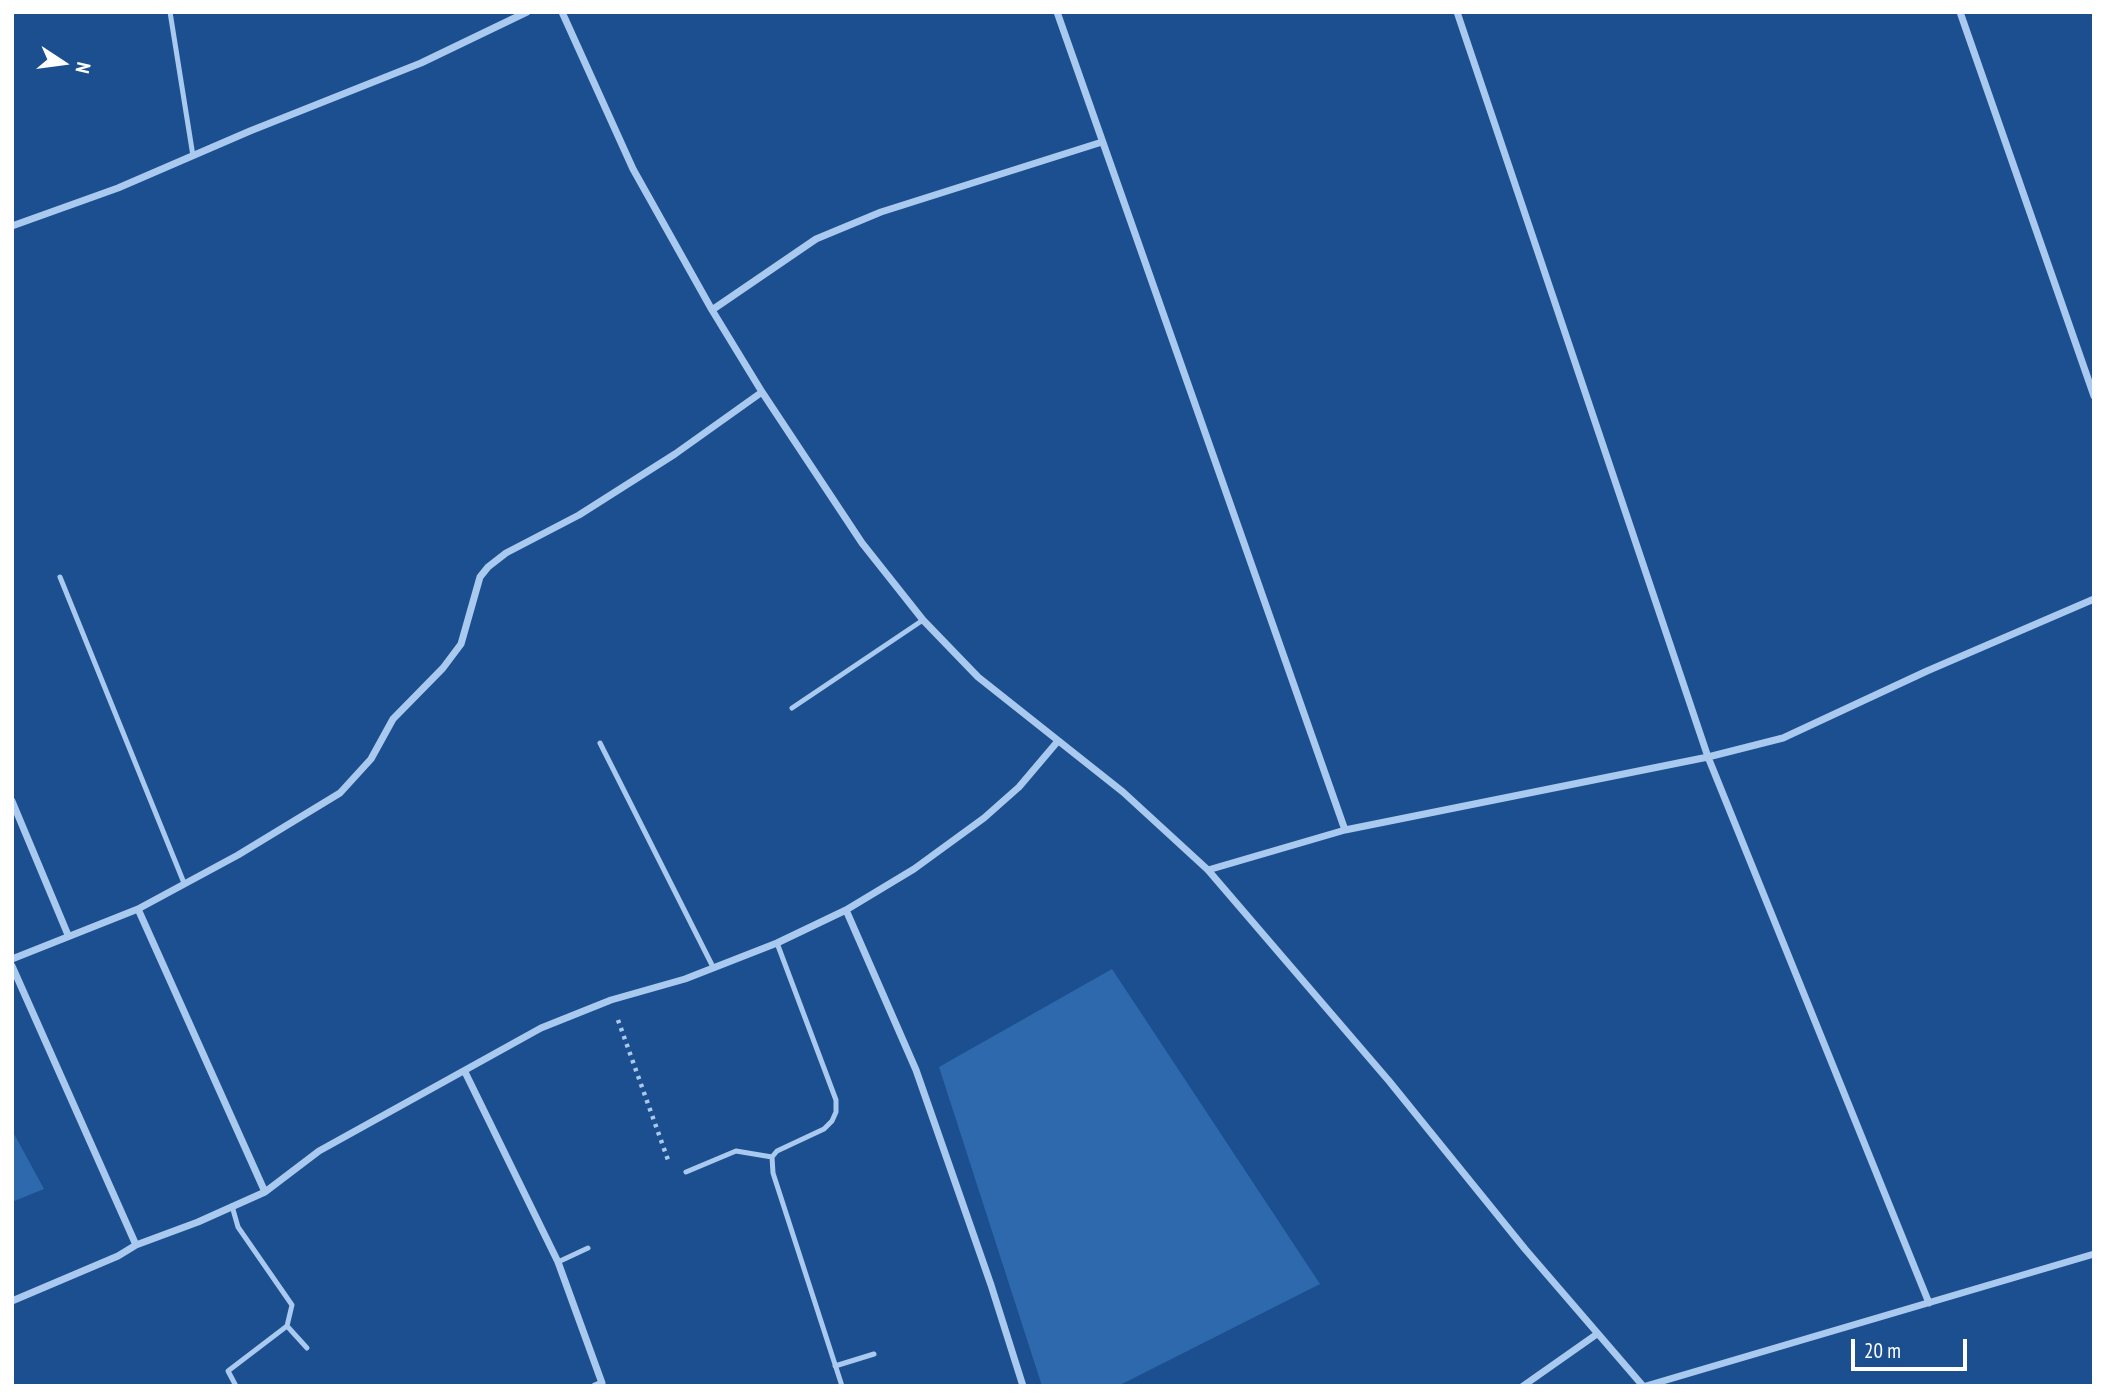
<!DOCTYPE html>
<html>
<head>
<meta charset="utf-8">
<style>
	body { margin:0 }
	#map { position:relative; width:2106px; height:1398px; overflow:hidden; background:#1b4f8f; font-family:"PT Sans Narrow",sans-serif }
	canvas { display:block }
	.frame { position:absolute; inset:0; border:14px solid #fff; pointer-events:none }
	.north { position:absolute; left:28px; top:28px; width:70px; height:70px; -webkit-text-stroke:5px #1b4f8f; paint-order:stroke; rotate:103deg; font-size:19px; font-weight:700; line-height:28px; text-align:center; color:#fff }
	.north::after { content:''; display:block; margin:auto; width:24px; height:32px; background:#fff; clip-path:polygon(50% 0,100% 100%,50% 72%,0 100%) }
	.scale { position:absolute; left:1851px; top:1339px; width:116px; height:32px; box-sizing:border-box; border:4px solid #fff; border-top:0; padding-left:9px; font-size:21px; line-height:24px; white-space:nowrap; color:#fff; -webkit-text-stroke:5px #1b4f8f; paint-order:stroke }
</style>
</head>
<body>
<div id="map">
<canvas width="2106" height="1398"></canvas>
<div class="frame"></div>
<div class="north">N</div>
<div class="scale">20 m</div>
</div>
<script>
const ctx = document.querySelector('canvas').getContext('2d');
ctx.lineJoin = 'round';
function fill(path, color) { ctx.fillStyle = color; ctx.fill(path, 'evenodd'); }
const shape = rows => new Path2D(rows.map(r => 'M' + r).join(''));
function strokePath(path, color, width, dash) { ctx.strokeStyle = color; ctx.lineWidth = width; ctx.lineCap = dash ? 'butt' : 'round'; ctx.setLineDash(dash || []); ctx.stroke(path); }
const green = shape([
	[1112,969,1320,1284,1118,1386,1042,1386,939,1067],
	[12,1130,44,1189,12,1202]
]);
const path = shape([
	[618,1020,668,1160]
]);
const service = shape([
	[170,12,193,156],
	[60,577,184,883],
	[792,708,923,620],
	[600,743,713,967],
	[777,943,836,1100,836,1112,832,1121,824,1129,777,1151,772,1157,773,1173,842,1386],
	[686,1172,736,1151,772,1157],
	[232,1206,238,1227,292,1305,287,1326,228,1371,236,1386],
	[558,1262,588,1248],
	[287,1326,307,1348],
	[835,1366,874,1354]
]);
const minor = shape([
	[562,12,633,169,712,310,762,392,862,543,923,620,978,677,1123,792,1208,870,1389,1081,1525,1249,1643,1386],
	[1057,12,1345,830],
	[1457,12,1708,757,1929,1303],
	[1960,12,2094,396],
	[12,226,118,188,250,131,421,63,527,12],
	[712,310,816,239,881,212,1102,142],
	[12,801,68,935],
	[1208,870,1345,830,1708,757,1783,738,1927,671,2094,599],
	[138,909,265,1192],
	[846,910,916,1070,991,1285,1023,1386],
	[12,959,138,909,238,855,340,793,371,759,393,719,443,668,461,644,480,577,488,567,506,553,579,515,675,454,762,392],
	[12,966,136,1245],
	[465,1072,558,1262,602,1383,595,1386],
	[12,1301,118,1256,136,1245,198,1222,265,1192,319,1151,541,1028,611,1000,685,979,777,943,846,910,914,869,984,818,1019,787,1058,741],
	[1523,1386,1597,1334],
	[1646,1386,2094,1254]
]);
fill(green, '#2e69ad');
strokePath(path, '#a9c9ee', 4.5, [3.5, 5]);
strokePath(service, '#a9c9ee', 5);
strokePath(minor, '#a9c9ee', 7);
</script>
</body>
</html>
